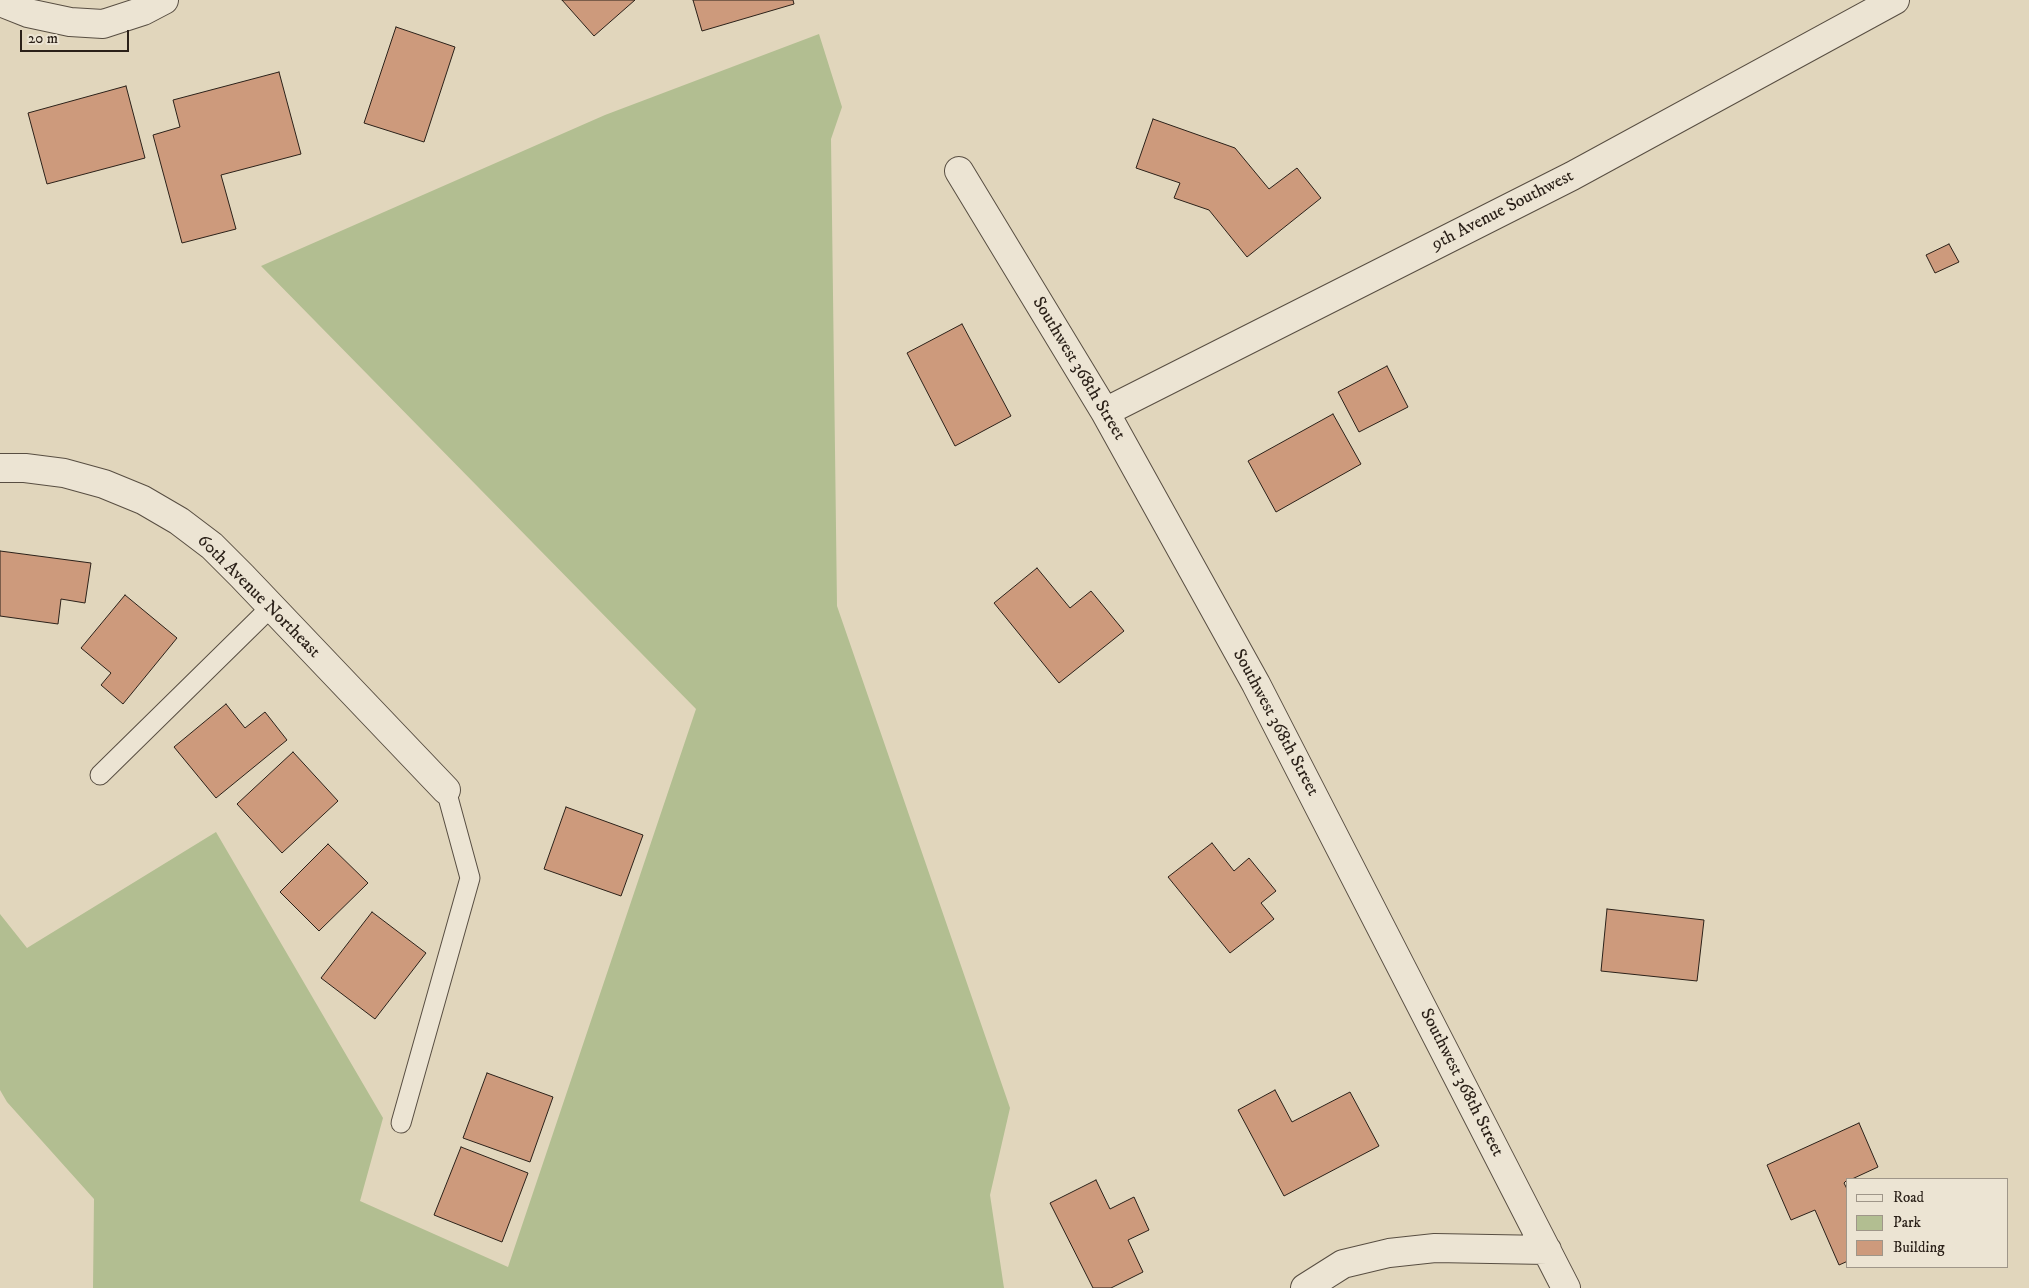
<!DOCTYPE html>
<html>
<head>
<meta charset="utf-8">
<style>
	body { margin:0 }
	#map { position:relative; width:2029px; height:1288px; overflow:hidden; background:#e1d6bc; font-family:"IM FELL DW Pica",serif }
	canvas { display:block }
	.legend { position:absolute; left:1846px; top:1178px; width:162px; height:90px; box-sizing:border-box; background:#ece4d3; border:1px solid #9f9689; margin:0; padding:6px 9px; list-style:none; font-size:15px; color:#2b2119 }
	.legend li { display:flex; align-items:center; gap:10px; height:25px }
	.legend b { width:25px; border:1px solid #9f9689 }
	.scale { position:absolute; left:20px; top:30px; width:109px; height:22px; box-sizing:border-box; border:2px solid #2b2119; border-top:0; padding-left:6px; font-size:15px; line-height:18px; white-space:nowrap; color:#2b2119; -webkit-text-stroke:4px #ece4d3; paint-order:stroke }
</style>
</head>
<body>
<div id="map">
<canvas width="2029" height="1288"></canvas>
<ul class="legend">
<li><b style="height:6px;background:#ece4d3"></b>Road</li>
<li><b style="height:14px;background:#b2be91"></b>Park</li>
<li><b style="height:14px;background:#cd9a7c"></b>Building</li>
</ul>
<div class="scale">20 m</div>
</div>
<script>
const ctx = document.querySelector('canvas').getContext('2d');
ctx.lineJoin = 'round';
function fill(path, color) { ctx.fillStyle = color; ctx.fill(path, 'evenodd'); }
const shape = rows => new Path2D(rows.map(r => 'M' + r).join(''));
function strokePath(path, color, width, dash) { ctx.strokeStyle = color; ctx.lineWidth = width; ctx.lineCap = dash ? 'butt' : 'round'; ctx.setLineDash(dash || []); ctx.stroke(path); }
function drawText(font, color, halo, rows, align = 'center') {
  ctx.font = font + ' "IM FELL DW Pica",serif'; ctx.lineWidth = 4.5; ctx.setLineDash([]); ctx.textBaseline = 'middle'; ctx.strokeStyle = halo; ctx.fillStyle = color; for (const [text, x, y, turn = 0] of rows) {
    ctx.save(); ctx.translate(x, y); ctx.rotate((+turn || 0) * Math.PI / 180); ctx.textAlign = isNaN(turn) ? turn : align; if (halo) ctx.strokeText(text, 0, 0); ctx.fillText(text, 0, 0); ctx.restore();
  }
}
const green = shape([
	[819,34,842,107,831,139,837,606,1010,1108,990,1195,1004,1288,93,1288,94,1199,7,1102,0,1090,0,914,27,948,216,832,383,1118,360,1201,508,1267,696,709,261,266,605,115]
]);
const building = shape([
	[562,0,635,0,594,36,562,0],
	[693,0,793,0,794,4,702,31,693,0],
	[396,27,455,47,424,142,364,123,396,27],
	[279,72,301,154,221,175,236,229,182,243,153,135,180,127,173,100,279,72],
	[126,86,145,158,47,184,28,113,126,86],
	[1153,119,1235,148,1269,189,1297,168,1321,198,1247,257,1209,210,1174,198,1180,183,1136,168,1153,119],
	[1949,244,1959,262,1935,273,1926,255,1949,244],
	[962,324,1011,416,955,446,907,353,962,324],
	[1387,366,1408,407,1359,432,1338,392,1387,366],
	[1333,414,1361,464,1276,512,1248,461,1333,414],
	[0,551,91,563,85,603,61,599,58,624,0,616,0,551],
	[1037,568,1070,608,1091,591,1124,631,1059,683,994,603,1037,568],
	[125,595,177,638,123,704,101,685,111,673,81,648,125,595],
	[226,704,245,728,265,712,287,740,216,798,174,747,226,704],
	[293,752,338,801,282,853,237,804,293,752],
	[566,807,643,835,621,896,544,869,566,807],
	[1212,843,1234,871,1249,858,1276,891,1261,903,1274,919,1230,953,1168,877,1212,843],
	[328,844,368,883,319,931,280,892,328,844],
	[1607,909,1704,920,1697,981,1601,971,1607,909],
	[372,912,426,953,375,1019,321,978,372,912],
	[487,1073,553,1097,530,1162,463,1138,487,1073],
	[1275,1090,1292,1122,1350,1092,1379,1146,1284,1196,1238,1110,1275,1090],
	[1859,1123,1878,1167,1852,1179,1848,1179,1844,1183,1848,1191,1848,1261,1839,1265,1815,1210,1791,1220,1767,1165,1859,1123],
	[461,1147,528,1173,502,1242,434,1215,461,1147],
	[1096,1180,1110,1209,1134,1197,1149,1230,1128,1240,1143,1272,1111,1288,1093,1288,1050,1203,1096,1180]
]);
const service = shape([
	[100,775,271,607],
	[401,1123,470,878,446,790]
]);
const minor = shape([
	[0,2,28,13,70,22,103,24,143,11,164,0],
	[959,171,1105,412,1256,684,1566,1288],
	[1105,412,1572,176,1895,0],
	[0,468,25,468,64,473,104,484,143,500,179,521,212,546,242,576,446,790],
	[1305,1288,1343,1264,1389,1253,1435,1248,1547,1250]
]);
const streetNames = [
	["9th Avenue Southwest",1503,211,-27],
	["Southwest 368th Street",1078,369,59],
	["60th Avenue Northeast",258,597,45],
	["Southwest 368th Street",1275,723,62],
	["Southwest 368th Street",1461,1083,63]
];
fill(green, '#b2be91');
fill(building, '#cd9a7c');
strokePath(building, '#2b2119', 1);
strokePath(service, '#584e42', 21);
strokePath(minor, '#584e42', 30);
strokePath(service, '#ece4d3', 19);
strokePath(minor, '#ece4d3', 28);
drawText('18px', '#2b2119', '#ece4d3', streetNames);
</script>
</body>
</html>
